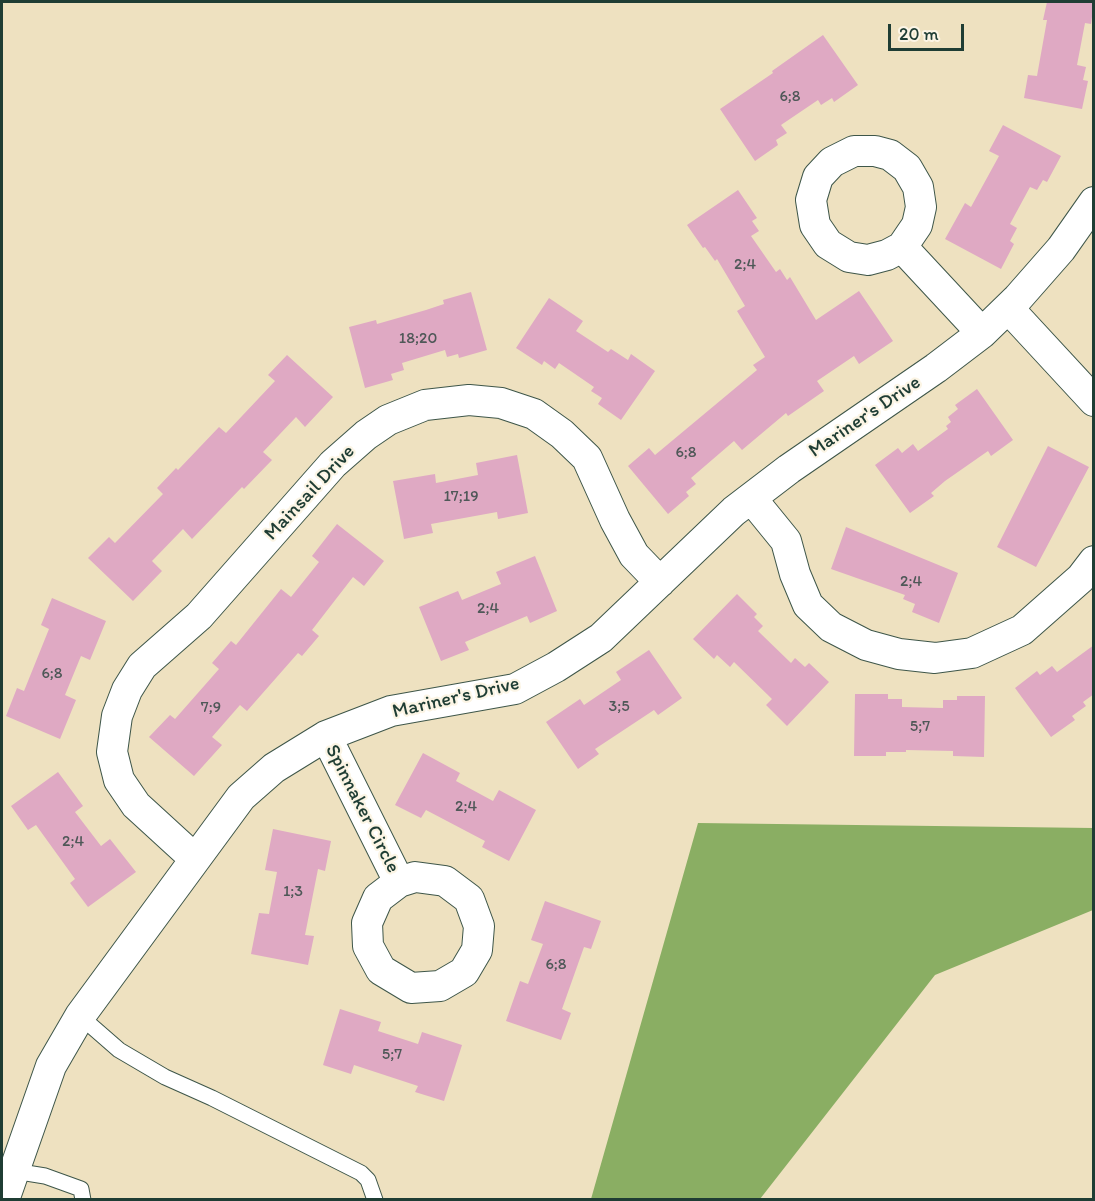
<!DOCTYPE html>
<html>
<head>
<meta charset="utf-8">
<style>
	body { margin:0 }
	#map { position:relative; width:1095px; height:1201px; overflow:hidden; background:#eee1c0; font-family:Itim,sans-serif }
	canvas { display:block }
	.frame { position:absolute; inset:0; border:3px solid #1f3d34; pointer-events:none }
	.scale { position:absolute; left:888px; top:24px; width:76px; height:27px; box-sizing:border-box; border:3px solid #1f3d34; border-top:0; padding-left:8px; font-size:18px; line-height:21px; white-space:nowrap; color:#1f3d34; -webkit-text-stroke:4px #fcf5e5; paint-order:stroke }
</style>
</head>
<body>
<div id="map">
<canvas width="1095" height="1201"></canvas>
<div class="frame"></div>
<div class="scale">20 m</div>
</div>
<script>
const ctx = document.querySelector('canvas').getContext('2d');
ctx.lineJoin = 'round';
function fill(path, color) { ctx.fillStyle = color; ctx.fill(path, 'evenodd'); }
const shape = rows => new Path2D(rows.map(r => 'M' + r).join(''));
function strokePath(path, color, width, dash) { ctx.strokeStyle = color; ctx.lineWidth = width; ctx.lineCap = dash ? 'butt' : 'round'; ctx.setLineDash(dash || []); ctx.stroke(path); }
function drawText(font, color, halo, rows, align = 'center') {
  ctx.font = font + ' Itim,sans-serif'; ctx.lineWidth = 4.5; ctx.setLineDash([]); ctx.textBaseline = 'middle'; ctx.strokeStyle = halo; ctx.fillStyle = color; for (const [text, x, y, turn = 0] of rows) {
    ctx.save(); ctx.translate(x, y); ctx.rotate((+turn || 0) * Math.PI / 180); ctx.textAlign = isNaN(turn) ? turn : align; if (halo) ctx.strokeText(text, 0, 0); ctx.fillText(text, 0, 0); ctx.restore();
  }
}
const forest = shape([
	[698,823,1093,828,1093,910,935,975,760,1199,591,1199]
]);
const building = shape([
	[1047,2,1094,2,1091,24,1085,23,1077,65,1086,67,1083,80,1088,81,1082,109,1024,98,1028,75,1037,76,1047,20,1043,20],
	[823,35,858,85,834,102,832,98,821,105,818,100,781,125,787,133,776,140,778,145,755,161,720,109,773,73,772,71],
	[1003,125,1061,156,1047,182,1043,180,1037,190,1030,187,1010,224,1017,228,1010,241,1014,244,1001,269,945,239,965,203,971,207,999,156,989,151],
	[738,190,757,218,752,221,759,231,751,236,776,272,780,269,787,280,790,277,816,320,859,291,893,341,859,364,854,356,817,381,824,391,788,416,786,413,742,450,734,441,691,478,696,484,686,492,689,496,668,514,628,466,649,448,655,455,757,370,753,365,765,357,737,311,745,306,717,259,715,261,705,247,703,248,687,225],
	[471,292,487,350,459,358,458,354,447,357,445,350,402,363,404,370,391,374,393,380,365,388,349,327,376,320,377,324,426,310,444,304,443,300],
	[549,298,583,321,576,331,608,352,611,349,628,360,631,354,655,371,621,420,598,404,602,398,591,391,594,387,559,363,555,369,544,361,542,365,516,348],
	[287,355,333,397,305,427,296,417,263,452,272,460,244,489,242,487,192,539,183,529,152,561,162,571,133,601,88,558,109,537,115,543,163,494,157,488,176,468,178,470,219,427,226,433,275,381,268,375],
	[977,389,1013,440,991,456,988,451,945,481,931,493,934,496,910,513,875,465,898,448,902,453,913,444,918,451,948,429,946,426,951,422,948,417,958,409,955,405],
	[1048,446,1089,467,1036,567,997,547],
	[517,455,528,513,498,519,497,512,431,524,433,533,404,539,393,481,435,474,436,483,478,475,476,463],
	[337,524,384,561,364,586,353,577,312,630,319,636,302,656,298,653,247,711,240,705,212,737,222,745,194,776,149,737,170,715,175,719,219,669,212,663,231,641,236,645,281,589,291,597,319,562,312,556],
	[846,527,958,573,939,623,912,612,915,604,903,599,905,595,831,569],
	[535,556,557,611,530,623,527,616,465,642,469,650,441,661,419,607,458,591,462,600,501,584,496,572],
	[737,594,757,614,754,617,763,626,758,631,791,663,795,658,805,667,809,663,829,682,787,726,766,705,772,699,734,662,730,667,717,655,714,659,693,639],
	[52,598,106,621,90,660,81,656,65,695,76,700,60,739,6,716,17,688,24,691,49,629,41,625],
	[1094,645,1094,694,1083,702,1086,706,1072,716,1075,720,1051,737,1015,688,1037,671,1040,675,1052,666,1057,672],
	[649,650,682,698,658,715,654,710,595,749,599,754,578,769,546,722,580,699,584,705,621,680,616,672],
	[855,694,888,694,888,699,902,699,902,707,943,708,943,700,957,700,957,696,985,696,984,757,953,756,953,751,906,750,906,752,886,752,886,756,854,756],
	[423,753,460,773,456,781,493,801,499,790,536,810,509,861,482,847,485,841,426,810,421,818,395,805],
	[58,772,83,806,75,812,101,846,110,839,136,872,88,907,70,883,75,879,36,825,28,830,11,806],
	[273,829,331,841,325,871,318,869,305,935,314,936,308,965,251,954,259,913,269,914,277,872,265,870],
	[545,901,601,921,591,949,584,947,562,1009,571,1013,561,1040,506,1021,520,981,528,984,543,944,531,940],
	[340,1009,381,1022,378,1031,418,1044,422,1032,462,1045,444,1101,415,1092,418,1086,354,1065,351,1074,323,1065]
]);
const lane = shape([
	[80,1016,119,1050,165,1077,212,1098,361,1173,368,1180,375,1200],
	[14,1171,45,1176,81,1189,83,1200]
]);
const street = shape([
	[902,247,887,255,868,260,849,257,828,244,815,225,811,200,818,177,832,162,854,151,875,151,890,155,907,168,918,187,921,207,917,225,902,247,982,333],
	[1008,308,1094,401],
	[751,498,786,541,795,574,808,605,831,627,866,645,899,654,935,658,972,653,1022,630,1081,578,1094,561],
	[326,736,399,882,378,898,367,923,368,946,381,970,411,988,440,986,464,972,477,950,479,926,469,899,445,881,415,877,399,882],
	[195,859,136,805,119,780,112,752,117,716,127,690,142,666,199,616,333,464,366,435,388,420,425,405,469,400,501,403,534,414,562,434,587,458,615,520,634,555,660,582],
	[4,1200,51,1066,80,1016,241,797,274,768,326,736,391,711,515,689,556,667,601,638,734,511,789,469,936,368,982,333,1018,298,1061,249,1094,202]
]);
const numberNames = [
	["6;8",790,97],
	["2;4",745,265],
	["18;20",418,339],
	["6;8",686,453],
	["17;19",461,497],
	["2;4",911,582],
	["2;4",488,609],
	["6;8",52,674],
	["3;5",619,707],
	["7;9",211,708],
	["5;7",920,727],
	["2;4",466,807],
	["2;4",73,842],
	["1;3",293,892],
	["6;8",556,965],
	["5;7",392,1055]
];
const streetNames = [
	["Mariner's Drive",865,417,-34],
	["Mainsail Drive",310,493,-47],
	["Mariner's Drive",456,698,-13],
	["Spinnaker Circle",362,809,63]
];
fill(forest, '#8aae63');
fill(building, '#dfa9c3');
strokePath(lane, '#3e5649', 17);
strokePath(street, '#3e5649', 32);
strokePath(lane, '#fff', 15);
strokePath(street, '#fff', 30);
drawText('16px', '#4f5858', null, numberNames);
drawText('20px', '#1f3d34', '#fcf5e5', streetNames);
</script>
</body>
</html>
